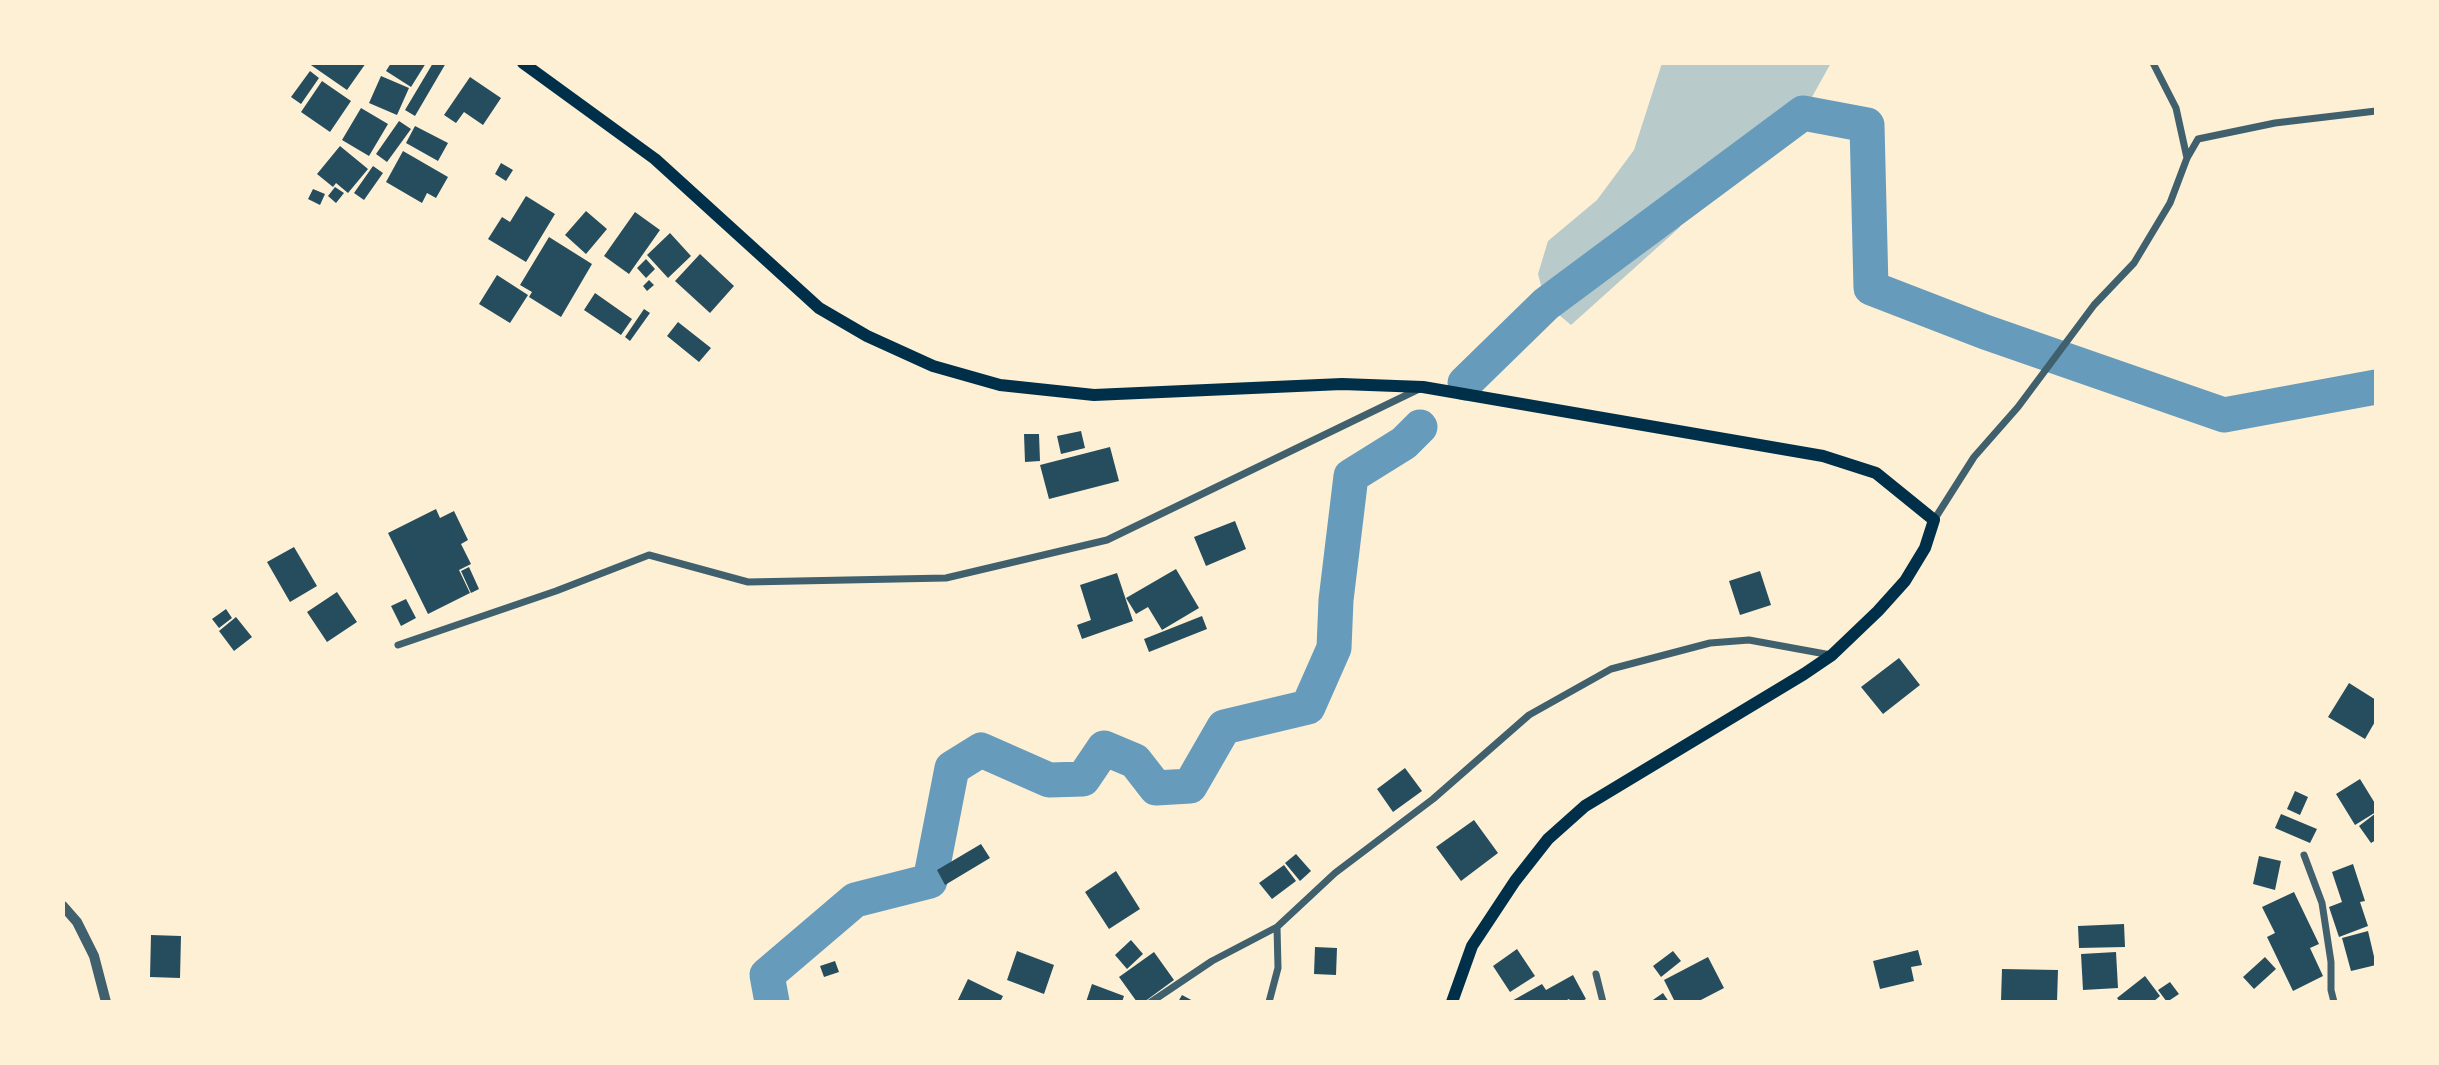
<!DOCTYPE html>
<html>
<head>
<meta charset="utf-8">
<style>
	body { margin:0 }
	#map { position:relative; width:2439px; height:1065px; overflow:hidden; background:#fdf0d5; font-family:"Source Sans 3",sans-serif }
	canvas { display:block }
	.frame { position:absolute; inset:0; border:65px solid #fdf0d5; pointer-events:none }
</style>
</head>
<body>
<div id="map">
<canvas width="2439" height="1065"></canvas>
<div class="frame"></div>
</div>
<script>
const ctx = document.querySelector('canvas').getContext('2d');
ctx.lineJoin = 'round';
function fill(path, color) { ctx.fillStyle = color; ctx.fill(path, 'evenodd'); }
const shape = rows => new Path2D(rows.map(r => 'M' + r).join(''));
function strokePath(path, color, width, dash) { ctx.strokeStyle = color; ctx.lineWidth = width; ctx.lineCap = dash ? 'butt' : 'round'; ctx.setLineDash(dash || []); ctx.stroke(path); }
const green = shape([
	[1662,63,1831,63,1803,113,1725,152,1679,228,1571,325,1546,304,1538,274,1548,241,1597,200,1634,150]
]);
const river = shape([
	[1465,383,1546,304,1803,113,1867,125,1871,288,1985,332,2224,415,2376,387],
	[772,1002,767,975,855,900,930,881,952,768,981,750,1049,780,1083,779,1104,748,1135,761,1156,788,1190,786,1224,727,1308,707,1334,648,1336,600,1351,476,1404,443,1420,427]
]);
const building = shape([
	[308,63,366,63,347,90],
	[391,63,426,63,411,87,386,71],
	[433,63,446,63,415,116,405,110],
	[310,71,319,78,301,104,291,97],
	[381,76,409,88,397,115,369,103],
	[470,77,501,98,483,125,464,112,456,123,444,115],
	[322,81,351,101,330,132,301,112],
	[361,108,388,124,369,156,342,140],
	[399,121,411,129,387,162,376,154],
	[415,126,448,143,438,161,406,143],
	[340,146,368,169,348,193,336,183,333,187,317,174],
	[403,151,448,177,436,198,427,193,422,203,386,182],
	[501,163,513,170,506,181,495,174],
	[373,166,383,173,364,200,354,193],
	[335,187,344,193,336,203,328,196],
	[313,189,325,194,320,205,308,199],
	[526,196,555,214,526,262,488,239,502,217,510,222],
	[586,211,607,229,586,254,565,235],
	[635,212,660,230,629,274,604,256],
	[670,233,691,256,668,278,647,255],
	[549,237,592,264,561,317,529,297,532,292,520,285],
	[700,254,734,286,710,313,675,281],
	[646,259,655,269,646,278,637,268],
	[497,275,528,295,510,323,479,304],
	[649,280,654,285,647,291,643,286],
	[595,293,632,319,621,335,584,310],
	[644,309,650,313,630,341,625,337],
	[678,322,711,348,699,362,667,336],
	[1081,431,1085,448,1061,454,1057,436],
	[1024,434,1039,434,1040,461,1025,462],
	[1110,447,1119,481,1049,499,1040,465],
	[436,509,440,518,454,511,468,540,461,544,471,564,459,570,470,593,428,614,388,533],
	[1235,521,1246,549,1206,566,1194,537],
	[294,547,317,586,290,602,267,562],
	[469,567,479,589,471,593,461,571],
	[1176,569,1199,608,1162,630,1148,607,1136,614,1126,598],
	[1760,571,1771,605,1740,615,1729,581],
	[1117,573,1133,621,1082,639,1077,625,1091,620,1080,585],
	[337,592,357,622,327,642,307,612],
	[406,599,416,618,401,626,391,606],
	[226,609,232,618,219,628,212,619],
	[1202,616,1207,629,1149,652,1144,639],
	[236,617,252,637,234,651,219,631],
	[1899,658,1920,685,1883,714,1861,687],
	[2349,683,2376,700,2376,720,2365,739,2328,717],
	[1405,768,1422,791,1393,812,1377,789],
	[2360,779,2376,805,2376,812,2355,825,2336,794],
	[2295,791,2308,797,2300,815,2287,809],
	[2376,813,2376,840,2371,843,2359,826],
	[2281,814,2317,829,2310,843,2275,828],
	[1474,820,1498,853,1461,881,1436,847],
	[981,844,990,858,945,885,937,870],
	[1296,854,1311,871,1300,881,1285,863],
	[2259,856,2281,861,2275,890,2253,884],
	[2353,864,2365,901,2360,902,2368,926,2339,937,2329,907,2342,902,2332,872],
	[1284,865,1296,881,1272,899,1259,883],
	[1116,871,1140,909,1109,929,1085,892],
	[2294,892,2319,944,2310,948,2323,976,2293,991,2267,937,2275,933,2262,907],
	[2124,924,2125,947,2079,948,2078,926],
	[2368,931,2376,965,2351,971,2342,938],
	[151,935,181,936,180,978,150,977],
	[1131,940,1143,954,1127,969,1115,955],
	[1315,947,1337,948,1336,975,1314,974],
	[1517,949,1535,976,1510,992,1493,966],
	[1918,950,1922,965,1911,967,1914,981,1880,989,1873,961],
	[1017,951,1054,965,1044,994,1007,980],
	[1673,951,1681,961,1661,977,1653,966],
	[1154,952,1174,980,1144,1002,1137,1002,1119,977],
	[2116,952,2118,988,2083,990,2081,954],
	[1708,957,1724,988,1697,1002,1675,1002,1664,980],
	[2265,957,2276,969,2254,989,2243,977],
	[835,961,839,972,824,977,820,966],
	[2002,969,2058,970,2057,1002,2001,1001],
	[1573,975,1586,999,1580,1002,1571,1002,1569,999,1563,1002,1510,1002,1542,984,1546,990],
	[2145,976,2160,996,2153,1002,2120,1002,2117,998],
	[968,979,1003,996,1000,1002,957,1002],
	[2170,982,2179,994,2167,1002,2158,990],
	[1092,984,1124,996,1122,1002,1086,1002],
	[1663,993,1669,1002,1650,1002],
	[1182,995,1195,1002,1178,1002]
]);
const minor = shape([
	[2153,63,2176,108,2187,158],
	[1934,520,1974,457,2018,407,2094,305,2134,263,2170,203,2187,158,2198,139,2275,123,2376,111],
	[398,645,556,591,649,555,748,582,946,578,1107,540,1419,389],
	[2304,855,2322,903,2331,962,2331,990,2334,1002],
	[1596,974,1603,1002],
	[1151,1002,1212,961,1277,927],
	[1269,1002,1278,968,1277,927,1335,873,1433,799,1529,715,1611,669,1710,643,1749,640,1831,655]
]);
const tertiary = shape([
	[63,906,77,922,94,956,106,1002]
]);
const secondary = shape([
	[523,63,655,159,819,308,867,336,933,366,1000,385,1094,395,1342,384,1423,387,1823,456,1876,473,1934,520,1925,548,1905,581,1878,611,1832,655,1804,674,1585,806,1548,839,1515,881,1472,946,1452,1002]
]);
fill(green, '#b9caca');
strokePath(river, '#669bbc', 35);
fill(building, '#264d5e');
strokePath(minor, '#3f606c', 7);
strokePath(tertiary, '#3f606c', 10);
strokePath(secondary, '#003049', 12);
</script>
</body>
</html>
